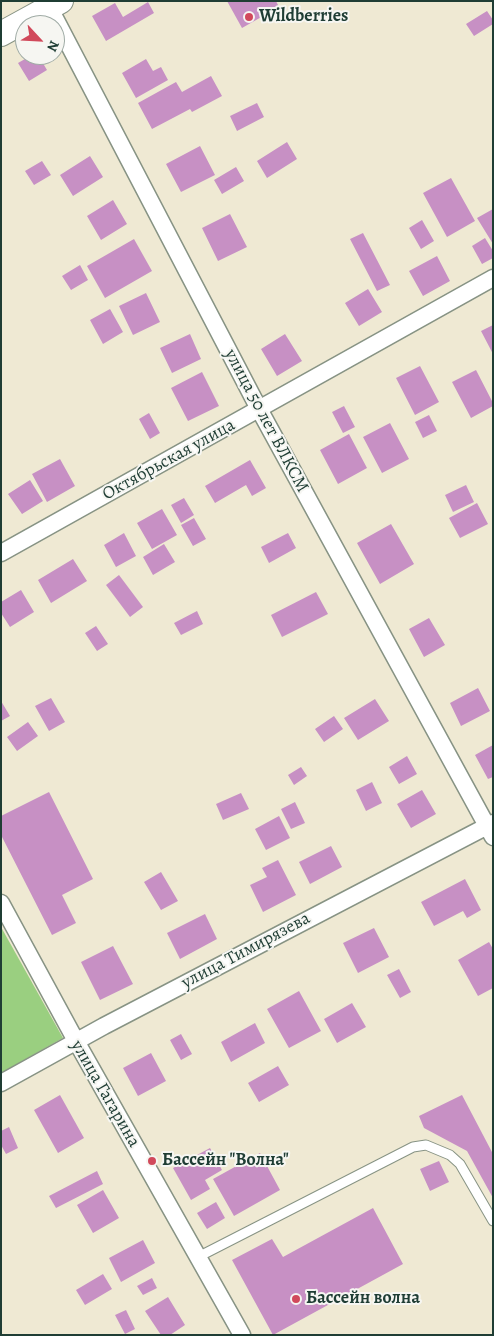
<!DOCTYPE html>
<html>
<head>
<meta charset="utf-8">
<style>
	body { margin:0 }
	#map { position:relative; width:494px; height:1336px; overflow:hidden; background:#efe9d3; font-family:Alegreya,serif }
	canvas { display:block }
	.frame { position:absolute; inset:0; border:2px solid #1f3d34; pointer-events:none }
	.north { position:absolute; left:15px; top:15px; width:50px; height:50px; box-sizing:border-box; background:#f6f6f2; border:1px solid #a0aca6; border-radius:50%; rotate:115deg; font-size:14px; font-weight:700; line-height:20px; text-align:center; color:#1f3d34 }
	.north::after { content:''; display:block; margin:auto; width:18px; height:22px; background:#d1495b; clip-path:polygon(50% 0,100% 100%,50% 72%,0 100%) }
</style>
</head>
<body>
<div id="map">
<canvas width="494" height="1336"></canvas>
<div class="frame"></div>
<div class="north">N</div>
</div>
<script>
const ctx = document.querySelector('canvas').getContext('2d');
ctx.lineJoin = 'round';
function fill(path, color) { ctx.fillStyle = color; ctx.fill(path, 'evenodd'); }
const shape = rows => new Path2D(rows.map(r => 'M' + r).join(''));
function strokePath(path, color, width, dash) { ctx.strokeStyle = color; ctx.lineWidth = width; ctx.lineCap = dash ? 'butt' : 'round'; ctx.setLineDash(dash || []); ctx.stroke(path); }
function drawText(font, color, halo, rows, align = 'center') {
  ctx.font = font + ' Alegreya,serif'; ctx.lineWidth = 4; ctx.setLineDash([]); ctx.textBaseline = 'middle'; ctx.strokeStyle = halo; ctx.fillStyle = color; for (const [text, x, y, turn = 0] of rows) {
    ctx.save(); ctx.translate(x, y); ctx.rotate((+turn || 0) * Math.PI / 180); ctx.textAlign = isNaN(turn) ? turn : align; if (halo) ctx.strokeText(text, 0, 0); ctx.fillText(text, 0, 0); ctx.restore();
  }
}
const green = shape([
	[1,927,63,1038,1,1073]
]);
const building = shape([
	[227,1,276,1,279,7,242,28],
	[148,2,154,13,106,41,92,16,115,3,123,17],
	[487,11,493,20,493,24,474,36,466,24],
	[32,55,38,55,47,70,29,81,18,63],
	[146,59,153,71,161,67,168,80,136,98,122,73],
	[211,76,222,96,192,112,190,109,152,129,138,103,176,82,182,92],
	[257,103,264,117,237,131,230,116],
	[287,142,297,159,267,178,257,161],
	[200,146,215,175,181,192,166,164],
	[90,156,103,177,73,196,60,175],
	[42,161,51,175,34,185,25,171],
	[236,167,244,181,222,194,214,180],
	[451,178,475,221,447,237,423,193],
	[113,200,127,224,101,240,87,216],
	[493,209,493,244,477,218],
	[230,214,247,247,218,261,202,228],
	[422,220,434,241,421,249,409,228],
	[363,233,390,285,377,291,350,239],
	[485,238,493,251,493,258,482,264,472,246],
	[134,239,152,271,105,298,87,266],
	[437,256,450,281,423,296,409,271],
	[80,265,88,280,71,290,62,276],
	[368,289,382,312,359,326,345,303],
	[146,293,160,322,133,335,119,306],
	[110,309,123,332,103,344,90,320],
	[493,325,493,354,481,331],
	[190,334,201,359,172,373,160,348],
	[285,334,302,361,277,376,261,349],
	[420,366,439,402,415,415,396,378],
	[476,370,493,403,493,406,471,418,452,382],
	[202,372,219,406,188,421,171,388],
	[344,406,355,427,343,433,332,412],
	[149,413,160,433,150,439,139,419],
	[429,415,437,431,423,438,415,422],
	[390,423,409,459,382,473,363,437],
	[349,434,367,468,338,484,320,450],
	[60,459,75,486,47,502,32,474],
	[250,460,266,488,252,496,246,485,215,503,205,486],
	[30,480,43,501,22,514,8,494],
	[466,485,474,502,453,512,445,495],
	[184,498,194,515,181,523,171,505],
	[477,503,488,524,460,538,449,518],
	[162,509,177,535,152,549,137,523],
	[194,518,206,539,193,546,181,525],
	[391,524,414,564,380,584,357,543],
	[124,533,136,556,116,567,104,545],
	[288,533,296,548,269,563,261,547],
	[164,544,175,562,153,575,143,557],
	[73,559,87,581,51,603,38,580],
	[119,575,143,607,130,617,106,585],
	[21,590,34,612,10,627,1,613,1,602],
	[316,592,328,614,282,637,271,615],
	[197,611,203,624,181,635,174,623],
	[429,618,445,645,424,657,409,629],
	[96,626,108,644,97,651,85,633],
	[478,688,490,711,461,726,450,703],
	[51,698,65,722,49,731,35,706],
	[375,699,389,721,358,740,344,718],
	[1,701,10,716,1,721],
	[334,716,343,729,324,742,315,729],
	[28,722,38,736,17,751,7,737],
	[493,745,493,777,488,779,475,755],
	[407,756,417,774,399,784,389,767],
	[301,767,307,776,294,785,288,775],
	[372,782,382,803,366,811,356,790],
	[422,790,436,814,411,828,397,804],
	[49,792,93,879,62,895,76,923,52,935,1,835,1,816],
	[241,793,249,809,223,820,216,804],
	[295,802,305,823,291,829,281,809],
	[279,816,290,838,266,850,255,829],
	[331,846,342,867,310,884,299,862],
	[278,860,296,895,263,912,250,885,267,877,262,868],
	[161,872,178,901,161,910,144,882],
	[465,879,481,910,467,918,463,911,434,926,421,902],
	[205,914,217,939,180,959,167,933],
	[374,928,389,957,358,973,343,943],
	[489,942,493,949,493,988,478,996,458,960],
	[113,946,133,984,100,1000,81,962],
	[399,969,411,992,400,998,387,975],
	[299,991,321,1031,289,1048,267,1009],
	[352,1003,366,1027,337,1043,324,1019],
	[255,1023,265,1043,231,1062,221,1042],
	[181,1034,192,1054,181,1060,170,1040],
	[151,1053,166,1081,138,1096,123,1068],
	[278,1066,289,1085,259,1102,248,1083],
	[60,1095,84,1138,58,1153,34,1110],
	[462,1095,493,1154,493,1198,467,1151,424,1128,419,1116],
	[9,1127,18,1148,6,1154,1,1145,1,1131],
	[210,1148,222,1170,205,1180,210,1189,191,1200,173,1168],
	[260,1153,280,1190,234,1216,213,1179],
	[439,1161,449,1182,430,1191,420,1169],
	[97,1171,103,1184,56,1208,49,1196],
	[103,1190,119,1218,93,1233,77,1205],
	[216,1202,225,1218,207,1229,197,1213],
	[373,1208,403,1264,273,1335,232,1260,272,1239,283,1257],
	[143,1240,155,1263,121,1282,109,1258],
	[103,1274,112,1289,85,1305,76,1290],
	[152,1278,157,1288,143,1295,137,1286],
	[168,1297,185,1325,170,1335,161,1335,145,1311],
	[126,1310,135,1329,125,1334,115,1315]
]);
const service = shape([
	[198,1257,413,1147,426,1145,450,1155,460,1164,493,1221]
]);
const minor = shape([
	[46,1,259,409,493,837],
	[1,553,493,278],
	[1,903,76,1041,242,1335],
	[1,1083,104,1026,493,823]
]);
const secondary = shape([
	[1,34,61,1]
]);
const markers = [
	[249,17,5,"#d1495b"],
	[152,1161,5,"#d1495b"],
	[296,1299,5,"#d1495b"]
];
const poiNames = [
	["Wildberries",259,17],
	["Бассейн \"Волна\"",162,1161],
	["Бассейн волна",306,1299]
];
const streetNames = [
	["улица 50 лет ВЛКСМ",266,421,62],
	["Октябрьская улица",169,460,-29],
	["улица Тимирязева",246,951,-28],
	["улица Гагарина",105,1094,60]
];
fill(green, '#9acf80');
fill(building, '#c790c4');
strokePath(service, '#879384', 11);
strokePath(minor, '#879384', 19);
strokePath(secondary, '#879384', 26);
strokePath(service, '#fff', 9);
strokePath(minor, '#fff', 16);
strokePath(secondary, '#fff', 24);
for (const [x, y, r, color] of markers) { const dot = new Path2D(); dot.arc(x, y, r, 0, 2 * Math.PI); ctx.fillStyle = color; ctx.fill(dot); strokePath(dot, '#f6f6f2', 2); }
drawText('bold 18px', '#1f3d34', '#f6f6f2', poiNames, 'left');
drawText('18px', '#1f3d34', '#f6f6f2', streetNames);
</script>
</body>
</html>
